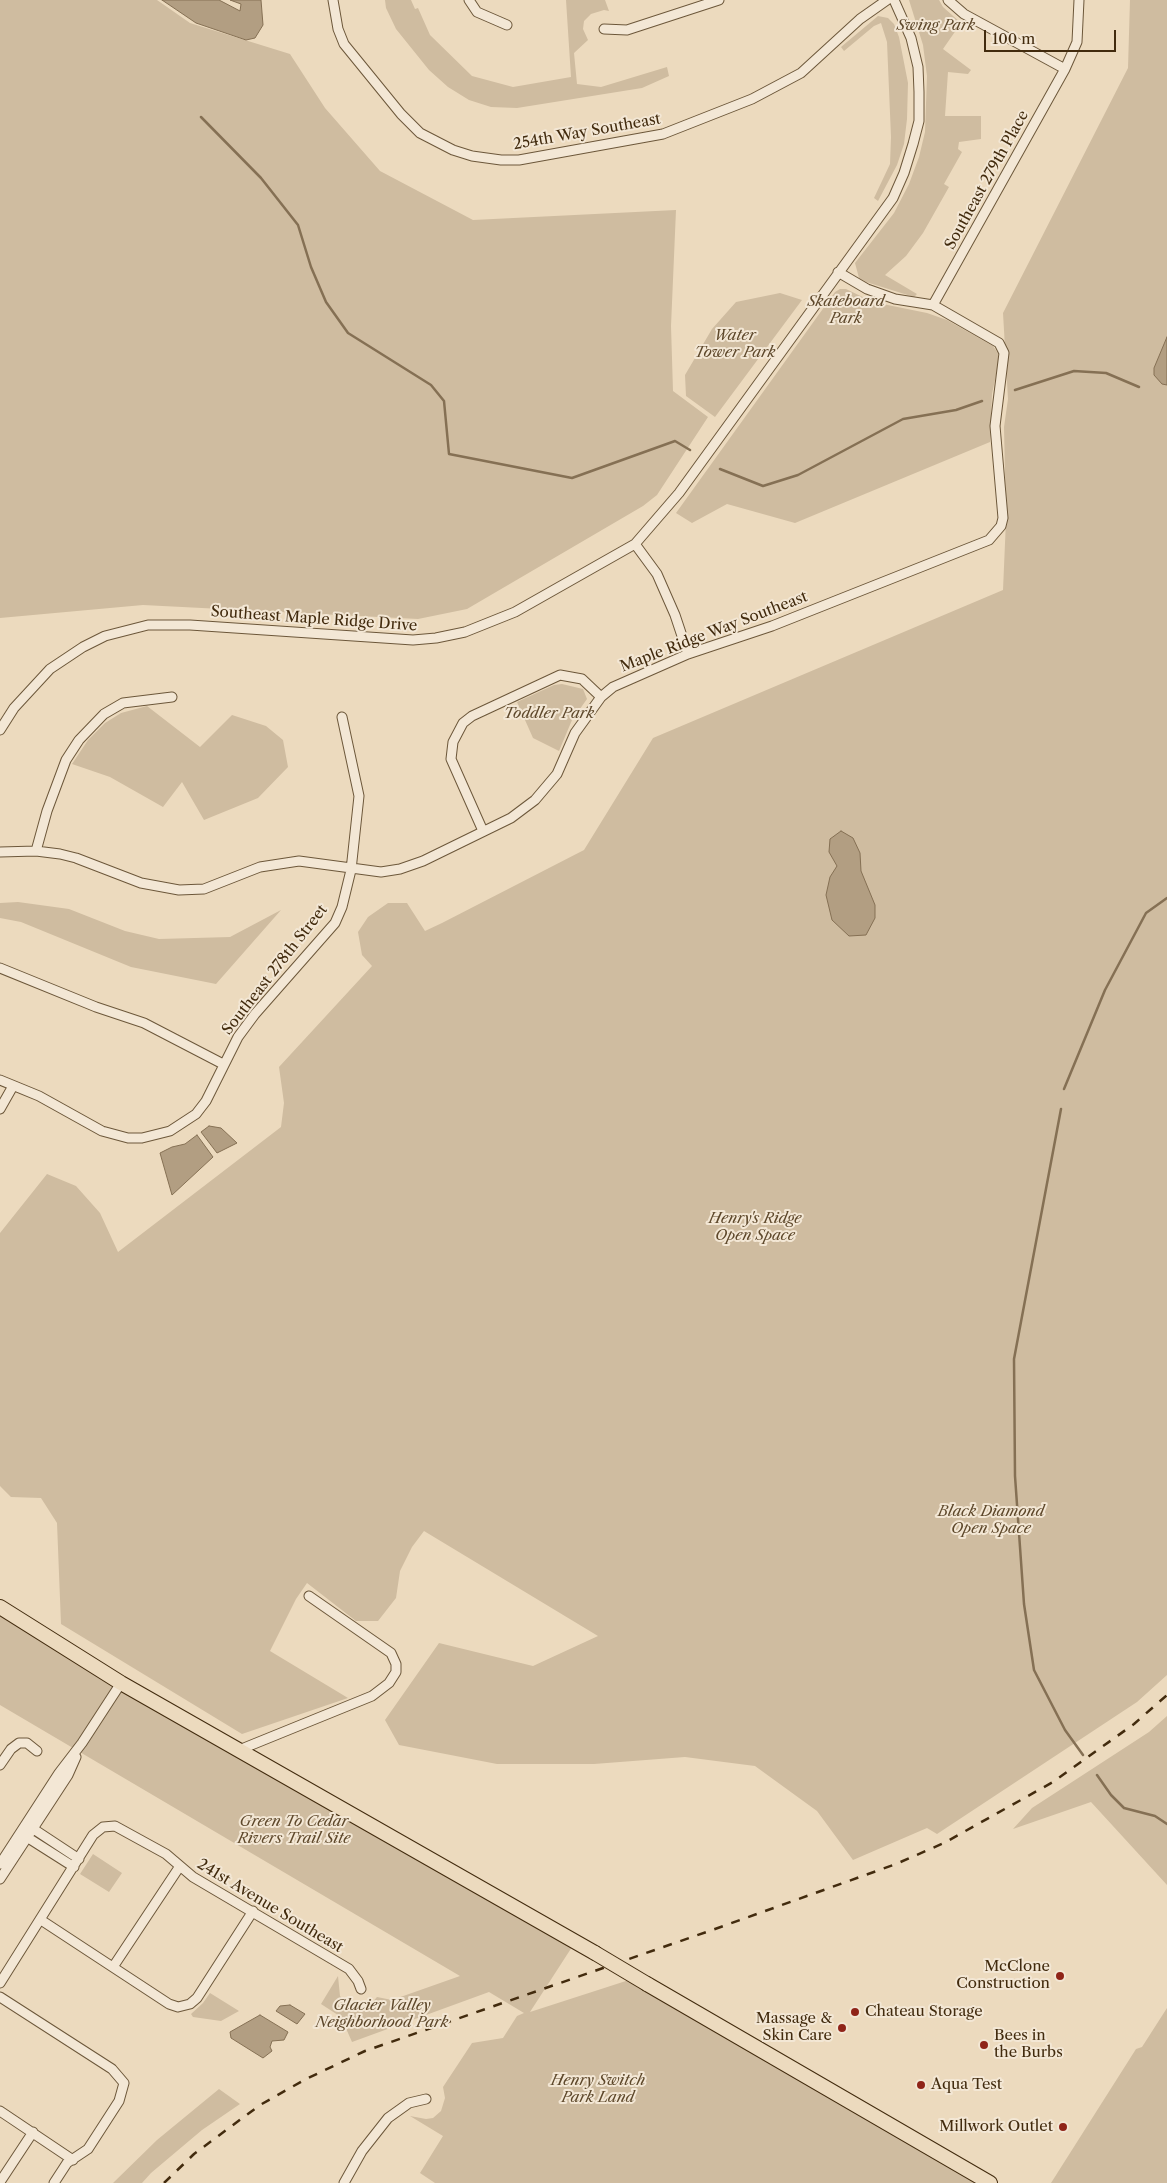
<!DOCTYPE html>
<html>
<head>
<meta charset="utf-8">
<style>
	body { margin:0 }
	#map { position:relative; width:1167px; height:2183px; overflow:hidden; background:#ecdabe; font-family:"Libre Caslon Text",serif }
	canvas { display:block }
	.scale { position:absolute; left:984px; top:30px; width:132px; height:22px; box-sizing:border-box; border:2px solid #422b0e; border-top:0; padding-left:6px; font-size:15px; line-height:18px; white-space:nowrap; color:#422b0e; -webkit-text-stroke:4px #f3e7d5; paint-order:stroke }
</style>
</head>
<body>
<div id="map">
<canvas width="1167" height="2183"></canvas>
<div class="scale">100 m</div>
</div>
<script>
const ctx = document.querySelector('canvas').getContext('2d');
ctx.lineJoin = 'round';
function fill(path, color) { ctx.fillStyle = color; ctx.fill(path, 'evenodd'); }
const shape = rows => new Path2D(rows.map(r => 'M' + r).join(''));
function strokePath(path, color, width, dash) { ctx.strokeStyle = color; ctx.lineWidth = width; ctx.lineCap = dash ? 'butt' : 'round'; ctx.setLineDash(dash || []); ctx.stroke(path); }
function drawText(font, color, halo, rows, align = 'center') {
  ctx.font = font + ' "Libre Caslon Text",serif'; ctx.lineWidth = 4; ctx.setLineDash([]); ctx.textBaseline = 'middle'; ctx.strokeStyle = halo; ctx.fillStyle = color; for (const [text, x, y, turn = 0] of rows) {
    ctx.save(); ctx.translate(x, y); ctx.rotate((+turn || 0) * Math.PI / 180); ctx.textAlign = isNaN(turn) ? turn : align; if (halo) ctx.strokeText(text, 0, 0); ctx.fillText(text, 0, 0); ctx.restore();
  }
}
const green = shape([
	[0,0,157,0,190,23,290,54,325,108,380,171,473,220,676,210,671,326,673,391,708,417,657,495,643,506,467,609,418,619,143,605,0,618],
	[385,0,411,0,415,9,418,8,430,35,472,76,513,87,571,77,566,0,605,0,609,11,604,10,591,14,584,21,583,29,588,40,574,53,577,84,601,87,667,67,669,76,642,88,517,108,491,107,469,100,448,87,429,70,396,29,386,8],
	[909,0,939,0,943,7,961,23,943,49,971,70,968,74,948,72,945,116,981,116,981,139,959,142,958,149,962,152,944,184,949,187,923,233,906,256,885,275,917,294,914,297,866,282,859,278,855,263,894,213,909,184,919,157,925,132,927,76,923,45],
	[1130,0,1167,0,1167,1675,1137,1702,937,1834,927,1828,853,1860,817,1811,755,1766,685,1757,594,1764,497,1764,399,1745,385,1720,439,1643,533,1666,598,1636,424,1531,412,1547,400,1571,396,1598,378,1621,356,1621,307,1583,296,1599,270,1651,348,1698,242,1734,61,1624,57,1523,41,1498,11,1497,0,1486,0,1233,47,1174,76,1186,100,1213,118,1252,281,1127,284,1103,279,1067,372,966,362,955,358,932,368,917,388,903,407,903,425,931,442,923,584,850,653,738,1003,590,1006,520,1004,427,1008,399,1003,313,1128,68],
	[878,16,888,18,894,24,899,37,908,83,907,119,904,144,897,165,878,201,874,198,890,164,891,137,887,42,881,23,874,26,844,51,841,47],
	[840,289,846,289,873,302,927,313,947,320,993,346,998,353,999,361,992,394,990,442,795,523,727,504,692,523,676,513,835,292],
	[780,293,802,300,715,417,686,396,685,375,712,329,736,302],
	[562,684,583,689,587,699,572,720,559,751,533,738,517,702,554,685],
	[147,706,200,747,232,715,266,726,283,740,288,767,258,798,204,820,182,782,163,807,110,777,72,764,88,740,105,723,121,713],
	[18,902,69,909,125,931,159,939,230,937,281,910,216,984,131,967,21,922,0,918,0,903],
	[0,1611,572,1947,530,2012,629,1980,976,2183,435,2183,420,2173,443,2136,410,2116,426,2119,433,2118,441,2111,445,2098,443,2087,472,2043,503,2038,517,2016,524,2013,489,1992,352,2042,341,2017,321,2004,338,1976,340,1996,344,2001,350,2006,360,2008,370,2005,377,1997,392,2000,460,1976,0,1705],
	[1167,1716,1167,1885,1091,1802,1013,1829,1032,1808,1149,1732],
	[93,1854,122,1873,109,1892,80,1874],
	[210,1993,239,2011,221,2021,193,2017,191,2014,203,2003],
	[1167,2008,1167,2183,1051,2183,1136,2049,1142,2047],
	[219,2089,240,2104,202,2130,151,2173,142,2183,113,2183,157,2140]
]);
const water = shape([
	[162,0,219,0,240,11,241,4,230,0,261,0,263,25,255,38,246,40,196,23,162,0],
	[1167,337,1167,385,1162,384,1154,375,1154,368,1167,337],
	[841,831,853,838,860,853,861,871,875,905,875,918,866,935,849,936,832,920,826,895,830,877,837,866,829,852,830,839,841,831],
	[209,1126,221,1128,237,1143,217,1153,201,1132,209,1126],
	[197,1135,213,1157,172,1195,160,1153,172,1147,185,1144,197,1135],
	[290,2005,305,2014,297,2024,276,2011,280,2006,290,2005],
	[260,2015,288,2032,284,2040,272,2041,270,2047,272,2051,263,2058,231,2038,230,2032,260,2015]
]);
const stream = shape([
	[201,117,261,178,298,225,311,267,326,302,348,333,431,385,444,401,449,454,572,478,675,441,690,450],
	[1015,390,1074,371,1106,373,1139,387],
	[720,469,763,486,798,475,903,419,956,410,982,401],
	[1064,1089,1105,990,1146,913,1167,898],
	[1061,1109,1014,1359,1015,1476,1024,1604,1034,1670,1065,1730,1083,1755],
	[1097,1775,1111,1795,1124,1808,1155,1816,1167,1824]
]);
const minor = shape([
	[333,0,338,29,344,44,401,114,420,133,453,150,472,156,501,160,519,160,663,134,752,99,801,73,860,19,887,0],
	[469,0,477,12,507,25],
	[948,0,964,14,1065,69],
	[604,29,627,30,719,0],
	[933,305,1065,69,1077,42,1079,0],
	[635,544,657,574,675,615,688,654],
	[0,730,14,708,50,669,83,647,105,636,148,625,190,625,413,640,436,638,465,632,515,612,635,544,679,493,893,198,904,173,913,144,919,121,919,92,918,67,911,38,894,0],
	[483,831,451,759,453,742,463,723,472,716,560,675,582,679,601,697],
	[36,851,47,811,66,760,79,740,104,714,123,703,172,697],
	[0,852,36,851,60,854,76,858,141,883,179,890,204,889,260,867,299,861,381,872,400,869,423,861,511,818,535,800,557,774,575,733,601,697,613,687,688,654,772,626,989,540,1001,526,1003,518,995,426,1004,353,999,343,933,305,895,299,867,289,838,272],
	[0,968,96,1007,144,1023,223,1064],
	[0,1080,39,1096,102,1131,128,1138,142,1138,170,1131,196,1114,206,1101,238,1037,255,1014,335,923,342,907,351,870,359,796,342,717],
	[0,1109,13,1086],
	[239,1750,372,1696,389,1683,396,1672,396,1664,391,1653,309,1596],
	[0,1765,11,1749,19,1743,27,1743,37,1751],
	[29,1826,79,1859],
	[22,1834,74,1867],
	[0,1864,59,1773,82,1743,121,1683],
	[0,1879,68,1775,76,1757],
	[41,1920,169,2004,178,2007,190,2004,197,1998,253,1911],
	[113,1967,180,1866],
	[0,1983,93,1835,103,1827,115,1826,166,1854,193,1877,349,1969,358,1981,361,1989],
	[0,1997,112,2069,124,2083,119,2101,88,2149,67,2163,54,2183],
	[0,2111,73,2160],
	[0,2182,33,2132],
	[344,2183,362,2151,388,2118,409,2103,426,2099]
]);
const primary = shape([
	[0,1607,121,1683,595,1953],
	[647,1984,990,2183]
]);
const rail = shape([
	[164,2183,194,2154,260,2105,306,2079,365,2051,715,1929,896,1864,944,1843,1053,1782,1134,1724,1167,1695]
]);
const primaryBridge = shape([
	[595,1953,647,1984]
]);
const markers = [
	[1060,1976,5,"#8f2418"],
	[855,2012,5,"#8f2418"],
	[842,2028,5,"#8f2418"],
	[984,2045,5,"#8f2418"],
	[921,2085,5,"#8f2418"],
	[1063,2127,5,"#8f2418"]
];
const parkNames = [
	["Swing Park",936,26],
	["Skateboard",846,302],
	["Park",846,319],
	["Water",735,336],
	["Tower Park",735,353],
	["Toddler Park",549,714],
	["Henry's Ridge",755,1219],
	["Open Space",755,1236],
	["Black Diamond",991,1512],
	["Open Space",991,1529],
	["Green To Cedar",294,1822],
	["Rivers Trail Site",294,1839],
	["Glacier Valley",382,2006],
	["Neighborhood Park",382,2023],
	["Henry Switch",598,2081],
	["Park Land",598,2098]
];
const streetNames = [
	["254th Way Southeast",587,132,-10],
	["Southeast 279th Place",987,180,-61],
	["Southeast Maple Ridge Drive",314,619,4],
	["Maple Ridge Way Southeast",714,632,-21],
	["Southeast 278th Street",275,970,-52],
	["241st Avenue Southeast",270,1906,31]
];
const poiNames = [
	["McClone",1050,1967],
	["Construction",1050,1984],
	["Chateau Storage",865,2012,"left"],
	["Massage &",832,2019],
	["Skin Care",832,2036],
	["Bees in",994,2036,"left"],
	["the Burbs",994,2053,"left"],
	["Aqua Test",931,2085,"left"],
	["Millwork Outlet",1053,2127]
];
fill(green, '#cfbca0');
fill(water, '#b29e82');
strokePath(water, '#857054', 1);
strokePath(stream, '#857054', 2.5);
strokePath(minor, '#6c573a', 11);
strokePath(primary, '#422b0e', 16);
strokePath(minor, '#f3e7d5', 9);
strokePath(primary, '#ecdabe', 14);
strokePath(rail, '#422b0e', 2.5, [9, 9]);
strokePath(primaryBridge, '#422b0e', 16, []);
strokePath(primaryBridge, '#ecdabe', 14);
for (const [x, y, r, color] of markers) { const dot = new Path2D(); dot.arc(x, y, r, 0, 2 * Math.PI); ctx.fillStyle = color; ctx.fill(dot); strokePath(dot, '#f3e7d5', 2); }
drawText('italic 15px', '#5e482b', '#f3e7d5', parkNames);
drawText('15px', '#422b0e', '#f3e7d5', streetNames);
drawText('15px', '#422b0e', '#f3e7d5', poiNames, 'right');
</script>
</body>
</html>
